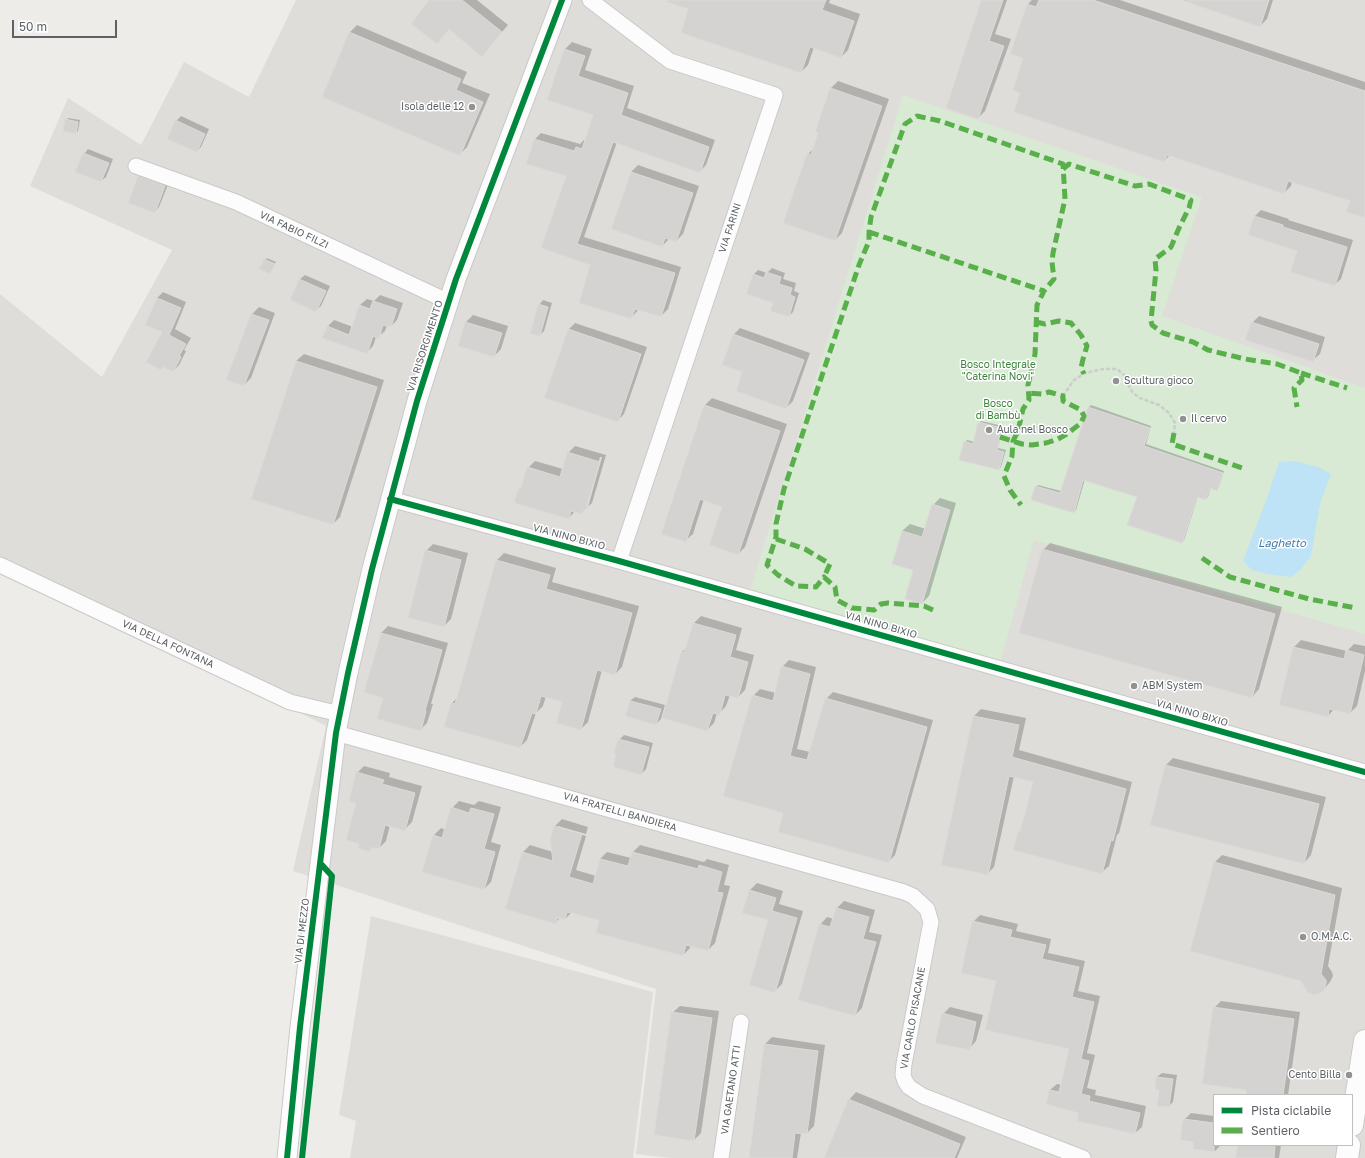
<!DOCTYPE html>
<html>
<head>
<meta charset="utf-8">
<style>
	body { margin:0 }
	#map { position:relative; width:1365px; height:1158px; overflow:hidden; background:#eeece8; font-family:"Golos Text",sans-serif }
	canvas { display:block }
	.legend { position:absolute; left:1213px; top:1094px; width:140px; height:52px; box-sizing:border-box; background:#fff; border:1px solid #bfc0c2; margin:0; padding:5px 7px; list-style:none; font-size:12px; color:#5e6266 }
	.legend li { display:flex; align-items:center; gap:8px; height:20px }
	.legend b { width:20px; border:1px solid #bfc0c2 }
	.scale { position:absolute; left:12px; top:20px; width:105px; height:18px; box-sizing:border-box; border:2px solid #5e6266; border-top:0; padding-left:5px; font-size:12px; line-height:14px; white-space:nowrap; color:#5e6266; -webkit-text-stroke:3px #fff; paint-order:stroke }
</style>
</head>
<body>
<div id="map">
<canvas width="1365" height="1158"></canvas>
<ul class="legend">
<li><b style="height:5px;background:#00873e"></b>Pista ciclabile</li>
<li><b style="height:5px;background:#59b04a"></b>Sentiero</li>
</ul>
<div class="scale">50 m</div>
</div>
<script>
const ctx = document.querySelector('canvas').getContext('2d');
ctx.lineJoin = 'round';
function fill(path, color) { ctx.fillStyle = color; ctx.fill(path, 'evenodd'); }
const shape = rows => new Path2D(rows.map(r => 'M' + r).join(''));
function strokePath(path, color, width, dash) { ctx.strokeStyle = color; ctx.lineWidth = width; ctx.lineCap = dash ? 'butt' : 'round'; ctx.setLineDash(dash || []); ctx.stroke(path); }
function drawText(font, color, halo, rows, align = 'center') {
  ctx.font = font + ' "Golos Text",sans-serif'; ctx.lineWidth = 3; ctx.setLineDash([]); ctx.textBaseline = 'middle'; ctx.strokeStyle = halo; ctx.fillStyle = color; for (const [text, x, y, turn = 0] of rows) {
    ctx.save(); ctx.translate(x, y); ctx.rotate((+turn || 0) * Math.PI / 180); ctx.textAlign = isNaN(turn) ? turn : align; if (halo) ctx.strokeText(text, 0, 0); ctx.fillText(text, 0, 0); ctx.restore();
  }
}
const industrial = shape([
	[296,0,1365,0,1365,1158,671,1158,636,1154,656,989,293,871,326,726,0,556,0,294,102,377,172,250,30,186,68,98,141,145,184,62,249,97],
	[1214,1095,1352,1095,1352,1145,1214,1145],
	[371,916,653,992,633,1158,350,1158,356,1121,339,1115]
]);
const green = shape([
	[903,95,1202,197,1162,316,1365,388,1365,634,1034,540,1000,663,750,590]
]);
const water = shape([
	[1294,461,1318,467,1331,474,1320,503,1311,556,1301,569,1291,577,1267,574,1252,570,1243,561,1268,495,1279,462]
]);
const shadow = shape([
	[430,0,477,0,508,25,482,55,449,29,437,43],
	[687,0,830,0,829,3,860,14,848,50,841,57,814,47,808,65,801,72,690,9],
	[982,0,1007,0,995,34,1011,39,985,111,978,118],
	[1032,0,1120,0,1365,82,1365,217,1351,201,1292,181,1291,186,1284,193,1170,155,1164,161,1021,92,1025,57,1011,53,1028,4],
	[1184,0,1273,0,1267,19,1260,26],
	[357,25,467,72,462,83,490,94,467,147,460,154,323,96,350,32],
	[572,42,592,49,585,70,634,86,627,108,715,140,706,165,699,172,617,142,584,237,681,267,668,309,661,316,639,309,631,318,591,264,542,247,567,175,534,140,541,133,580,144,584,140,586,140,595,115,548,99,565,49],
	[838,81,889,99,842,233,835,240,808,154,815,147,831,88],
	[181,116,209,129,201,147,197,151,176,121],
	[68,118,80,120,78,131,76,133,66,120],
	[88,149,113,159,106,177,101,181,84,154],
	[638,165,699,186,683,234,676,241,669,239,662,246,631,172],
	[143,172,169,182,159,207,154,212,139,177],
	[1261,210,1289,219,1288,220,1353,240,1341,279,1334,285,1298,250,1249,234,1255,216],
	[267,258,276,262,270,273,265,260],
	[772,268,785,273,783,279,796,283,794,291,799,293,793,312,789,316,774,302,753,275,758,270,767,273],
	[305,275,330,286,321,306,316,310,291,299,300,279],
	[163,292,186,302,175,329,191,338,184,350,186,351,179,365,173,371,164,366,164,332,146,325,157,298],
	[380,295,403,303,397,320,391,326,387,325,385,331,378,337,376,337,373,346,366,353,328,326,334,320,353,327,360,305,367,299,374,301],
	[543,300,552,303,544,331,540,335,539,305],
	[259,307,275,313,251,378,244,385,228,379,252,314],
	[473,315,508,326,501,349,494,356,459,346,466,322],
	[1259,316,1325,337,1320,354,1312,361,1252,323],
	[575,323,647,347,624,414,617,421,568,330],
	[740,328,810,353,793,401,786,408,744,372,733,335],
	[304,354,384,380,340,517,333,524,296,361],
	[712,398,787,424,745,547,738,554,723,506,704,499,693,534,685,541,662,533,705,405],
	[1091,405,1151,426,1146,444,1224,471,1219,487,1217,489,1211,487,1208,497,1206,499,1198,496,1184,540,1182,542,1138,496,1085,479,1076,510,1074,512,1036,487,1038,485,1061,491,1089,407],
	[981,421,1003,426,998,448,1006,450,1001,467,999,469,965,442,967,440,975,442,979,423],
	[575,446,606,455,592,503,581,513,575,511,569,518,518,491,522,487,528,468,535,461,563,469,568,453],
	[600,457,602,457,588,507,586,507],
	[940,498,956,503,929,596,922,603,914,569,902,531,910,524,926,529,933,505],
	[1050,543,1282,607,1259,689,1252,697,1043,550],
	[433,544,468,553,451,619,444,626,426,551],
	[504,553,556,568,552,582,639,606,622,667,615,674,602,670,588,722,581,729,563,701,546,696,543,706,536,713,527,740,520,747,451,704,458,697,497,560],
	[701,616,742,628,736,650,754,655,745,690,738,697,730,695,726,706,719,714,717,713,714,723,707,730,682,652,687,647,694,623],
	[388,626,448,643,431,704,433,704,427,723,420,730,384,697,381,633],
	[1301,640,1347,651,1354,644,1365,646,1365,671,1357,706,1350,713,1334,709,1328,716,1294,647],
	[789,660,816,667,797,749,810,752,826,699,833,692,933,720,895,855,888,862,785,813,753,696,760,689,776,693,782,667],
	[635,697,665,705,661,719,656,724,630,701],
	[981,709,1026,718,1019,750,1132,782,1119,833,1117,835,1109,866,1101,873,1019,832,1021,829,1034,782,1014,776,994,867,987,874,942,865,974,716],
	[624,735,653,743,646,769,641,774,619,740],
	[1173,758,1326,797,1311,855,1304,863,1166,765],
	[364,766,390,773,389,777,422,786,412,822,405,829,390,825,386,841,379,848,373,847,369,850,357,802,357,773],
	[459,801,474,805,479,801,501,807,491,842,501,845,491,882,484,889,434,835,441,828,446,830,452,808],
	[562,819,588,827,586,834,558,826,558,828,586,836,576,870,596,876,600,859,607,852,631,858,633,852,640,845,704,862,707,859,729,865,724,885,730,886,715,943,708,950,690,945,690,948,683,955,600,919,572,912,565,919,560,918,555,923,507,908,523,852,530,845,553,852,551,840,555,826],
	[1222,855,1342,888,1328,966,1332,972,1333,976,1330,982,1323,990,1301,980,1215,862],
	[757,883,783,891,779,904,803,911,782,984,775,991,769,919,744,912,750,890],
	[844,901,875,910,869,932,882,935,862,1008,855,1015,820,925,827,917,834,919,837,908],
	[980,915,1018,924,1016,931,1051,939,1048,953,1085,961,1078,991,1100,996,1087,1053,1095,1055,1087,1088,1096,1090,1095,1095,1146,1106,1142,1127,1135,1133,1080,1113,1047,1103,1050,1090,1057,1084,1062,1085,1070,1049,997,980,973,922],
	[1221,1001,1300,1012,1288,1095,1247,1095,1248,1090,1214,1008],
	[680,1006,719,1011,701,1133,694,1140,672,1013],
	[950,1007,983,1015,976,1041,969,1049,943,1014],
	[772,1037,825,1045,814,1126,807,1133,801,1133,797,1158,750,1158,765,1044],
	[1162,1073,1177,1075,1173,1102,1169,1106,1161,1090,1156,1089,1157,1077],
	[856,1092,966,1137,957,1158,825,1158,849,1100],
	[1191,1113,1214,1116,1214,1145,1221,1145,1215,1151,1194,1148,1194,1141,1184,1120],
	[1239,1145,1281,1145,1279,1158,1237,1158]
]);
const building = shape([
	[429,0,462,0,502,32,482,57,449,29,437,44,411,24,429,0],
	[667,0,826,0,822,10,854,21,841,58,810,47,801,73,681,33,688,9,667,2,667,0],
	[981,0,1003,0,989,41,1004,46,978,119,946,108,981,0],
	[1039,0,1093,0,1365,91,1365,218,1346,212,1350,201,1288,181,1284,194,1167,155,1164,162,1014,112,1020,93,1013,90,1023,58,1010,54,1027,4,1036,7,1039,0],
	[1187,0,1269,0,1260,27,1187,2,1187,0],
	[349,32,461,79,456,90,483,102,460,156,322,97,349,32],
	[564,49,585,56,578,76,628,93,621,115,709,147,700,173,613,142,577,244,675,273,661,317,635,309,631,319,579,303,590,265,541,248,566,176,526,164,534,139,574,151,576,147,582,149,593,115,547,100,564,49],
	[830,88,882,106,835,241,783,223,807,153,811,155,818,133,815,132,830,88],
	[65,119,78,122,76,134,63,131,65,119],
	[175,120,205,134,197,152,167,139,175,120],
	[83,153,109,163,101,182,75,172,83,153],
	[631,172,693,193,676,242,665,238,662,247,611,229,631,172],
	[138,176,165,186,155,213,128,203,138,176],
	[1254,216,1283,225,1283,227,1347,247,1335,286,1290,272,1297,251,1248,235,1254,216],
	[264,259,275,264,270,274,259,269,264,259],
	[766,272,781,277,779,284,792,288,790,295,795,297,789,317,770,311,773,303,746,294,753,274,764,278,766,272],
	[299,279,326,291,316,312,290,300,299,279],
	[157,298,181,308,169,335,186,344,179,356,181,357,173,372,163,367,161,370,146,362,162,332,145,325,157,298],
	[373,301,397,309,391,327,383,325,379,339,373,336,367,354,322,338,327,326,349,335,359,305,370,309,373,301],
	[538,304,548,307,540,336,530,334,538,304],
	[251,314,269,320,244,386,226,380,251,314],
	[465,322,502,333,494,357,458,346,465,322],
	[1251,322,1319,344,1313,362,1245,340,1251,322],
	[568,329,641,354,618,422,544,398,568,329],
	[733,334,804,360,786,409,736,391,742,372,722,365,733,334],
	[296,361,377,387,333,525,251,499,296,361],
	[704,405,780,431,738,555,709,545,722,507,700,499,686,542,661,534,704,405],
	[1088,407,1150,428,1144,446,1223,473,1217,491,1210,488,1206,500,1197,497,1182,543,1127,525,1137,497,1083,480,1074,513,1031,500,1035,486,1060,493,1088,407],
	[978,422,1002,428,997,450,1004,452,999,470,959,460,964,441,973,444,978,422],
	[567,452,600,462,585,511,583,510,581,514,571,511,569,519,514,503,518,490,520,491,527,467,560,477,567,452],
	[932,504,950,510,922,604,905,599,913,570,892,564,902,531,922,537,932,504],
	[1042,549,1275,614,1252,698,1019,633,1042,549],
	[425,550,461,560,444,627,408,618,425,550],
	[496,560,550,575,546,589,632,613,615,675,597,670,581,730,556,723,562,702,541,696,536,714,532,713,520,748,444,727,451,703,455,704,496,560],
	[693,623,736,635,730,657,748,662,738,698,725,695,720,715,713,713,707,731,662,718,681,652,684,653,693,623],
	[381,633,442,650,425,711,426,711,421,731,377,719,383,698,364,692,381,633],
	[1293,647,1344,659,1346,650,1364,655,1350,714,1329,709,1328,717,1279,705,1293,647],
	[781,666,810,674,790,756,807,760,825,698,927,727,889,863,778,832,783,813,723,796,752,695,773,701,781,666],
	[630,701,661,709,656,725,625,716,630,701],
	[973,716,1019,725,1012,757,1126,789,1113,841,1111,840,1102,874,1013,850,1018,831,1020,832,1033,782,1009,776,988,875,941,865,973,716],
	[618,739,649,747,641,775,613,767,616,754,614,753,618,739],
	[1165,765,1319,804,1304,864,1150,825,1165,765],
	[356,772,384,780,382,784,415,793,405,831,385,825,379,849,371,847,370,852,358,848,359,844,346,840,356,803,349,801,356,772],
	[451,807,469,813,471,808,494,814,484,849,495,852,484,890,422,872,433,835,442,838,451,807],
	[554,826,582,834,569,877,593,884,600,859,628,866,632,852,698,869,699,865,722,872,717,892,723,893,708,951,686,945,683,956,596,933,599,920,567,912,565,920,557,918,556,924,505,909,522,852,553,861,550,840,554,826],
	[1214,862,1335,895,1321,974,1326,980,1326,983,1324,990,1321,993,1314,995,1307,992,1301,981,1190,951,1214,862],
	[749,890,776,898,772,911,797,918,775,993,749,985,768,920,742,913,749,890],
	[836,908,869,917,863,939,876,942,855,1016,798,1000,819,924,830,927,836,908],
	[972,921,1012,930,1010,937,1046,945,1042,959,1079,967,1072,997,1094,1002,1081,1059,1089,1061,1081,1094,1090,1096,1089,1101,1140,1113,1135,1134,1077,1121,1078,1113,1046,1104,1049,1090,1059,1092,1069,1049,985,1030,996,981,961,973,972,921],
	[1213,1007,1294,1019,1283,1095,1246,1095,1246,1090,1202,1084,1213,1007],
	[671,1012,712,1018,694,1141,654,1135,671,1012],
	[942,1013,976,1022,970,1050,935,1043,942,1013],
	[764,1044,818,1051,807,1134,795,1133,792,1158,749,1158,764,1044],
	[1156,1077,1173,1079,1169,1107,1157,1106,1159,1090,1155,1090,1156,1077],
	[848,1099,960,1144,954,1158,824,1158,848,1099],
	[1183,1119,1214,1123,1214,1152,1193,1149,1193,1142,1180,1140,1183,1119],
	[1238,1145,1275,1145,1274,1158,1235,1158,1238,1145]
]);
const path = shape([
	[1063,396,1074,380,1085,373,1103,369,1117,369,1124,375,1126,381,1133,393,1140,398,1159,405,1169,413,1175,423,1174,433]
]);
const minor = shape([
	[590,0,670,61,775,95,619,561],
	[136,166,236,202,449,302],
	[390,499,619,561,1365,772],
	[0,565,290,702,340,714],
	[336,733,904,892,913,896,927,909,931,922,904,1064,903,1075,905,1081,909,1087,923,1096,1083,1158],
	[721,1158,741,1022]
]);
const tertiary = shape([
	[287,1158,300,1027,336,733,348,673,372,569,417,401,456,279,562,0]
]);
const secondary = shape([
	[1352,1125,1365,1041],
	[1347,1158,1349,1145]
]);
const quiet = shape([
	[1063,169,1069,164,1135,186,1149,184,1191,200,1189,208,1179,228,1171,247,1155,259,1156,270,1151,321,1152,325,1163,333,1193,342,1208,350,1245,359,1277,364,1301,373,1302,380,1294,388,1297,407],
	[869,232,1044,291],
	[1036,322,1045,324,1059,321,1071,323,1081,335,1087,346,1083,359,1081,368,1084,374],
	[1301,373,1347,388],
	[1174,433,1172,444,1242,468],
	[1000,437,1022,444,1032,445,1046,443,1058,439,1067,434,1081,423,1084,416,1081,410,1063,401,1063,396,1049,392,1042,394,1028,393],
	[776,539,805,549,830,564,824,577],
	[1202,558,1230,577,1309,599,1356,608],
	[933,610,924,606,888,603,881,604,874,610,852,608,837,600,835,587,824,577,816,587,796,586,778,575,767,565,776,537,776,524,784,489,859,265,869,241,869,232,871,217,905,124,917,116,940,121,1063,164,1065,199,1053,253,1052,262,1054,279,1044,291,1037,305,1035,354,1028,385,1029,400,1023,409,1018,431,1013,441,1012,456,1004,476,1010,490,1021,505]
]);
const cycleway = shape([
	[390,499,619,561,1365,772],
	[287,1158,300,1027,336,733,348,673,372,569,417,401,456,279,562,0],
	[302,1158,332,876,321,864]
]);
const markers = [
	[472,107,4,"#909294"],
	[1116,381,4,"#909294"],
	[1183,419,4,"#909294"],
	[989,430,4,"#909294"],
	[1134,686,4,"#909294"],
	[1303,937,4,"#909294"],
	[1349,1075,4,"#909294"]
];
const poiNames = [
	["Isola delle 12",464,107,"right"],
	["Scultura gioco",1124,381],
	["Il cervo",1191,419],
	["Aula nel Bosco",997,430],
	["ABM System",1142,686],
	["O.M.A.C.",1311,937],
	["Cento Billa",1341,1075,"right"]
];
const streetNames = [
	["VIA FARINI",730,228,-72],
	["VIA FABIO FILZI",294,230,25],
	["VIA RISORGIMENTO",425,346,-72],
	["VIA NINO BIXIO",569,537,15],
	["VIA NINO BIXIO",881,625,16],
	["VIA DELLA FONTANA",168,644,25],
	["VIA NINO BIXIO",1192,713,16],
	["VIA FRATELLI BANDIERA",620,812,16],
	["VIA DI MEZZO",302,931,-83],
	["VIA CARLO PISACANE",913,1018,-80],
	["VIA GAETANO ATTI",731,1090,-82]
];
const parkNames = [
	["Bosco Integrale",998,365],
	["\"Caterina Novi\"",998,377],
	["Bosco",998,404],
	["di Bambù",998,416]
];
const waterNames = [
	["Laghetto",1282,544]
];
fill(industrial, '#dfddd9');
fill(green, '#d8e9d4');
fill(water, '#bee2f6');
fill(shadow, '#0003');
fill(building, '#d5d3d1');
strokePath(building, '#dddbd8', 1);
strokePath(minor, '#cac9c9', 17);
strokePath(tertiary, '#cac9c9', 21);
strokePath(secondary, '#c9c9c9', 24);
strokePath(path, '#cacecb', 2.5, [4, 2]);
strokePath(minor, '#fcfcfc', 15);
strokePath(tertiary, '#fcfcfc', 19);
strokePath(secondary, '#fcfcfc', 22);
strokePath(quiet, '#59b04a', 5, [10, 5]);
strokePath(cycleway, '#00873e', 6);
for (const [x, y, r, color] of markers) { const dot = new Path2D(); dot.arc(x, y, r, 0, 2 * Math.PI); ctx.fillStyle = color; ctx.fill(dot); strokePath(dot, '#fff', 1.5); }
drawText('10px', '#5e6266', '#fff', poiNames, 'left');
drawText('10px', '#5e6266', '#fff', streetNames);
drawText('10px', '#398338', '#fff', parkNames);
drawText('italic 11px', '#427aa6', '#fff', waterNames);
</script>
</body>
</html>
